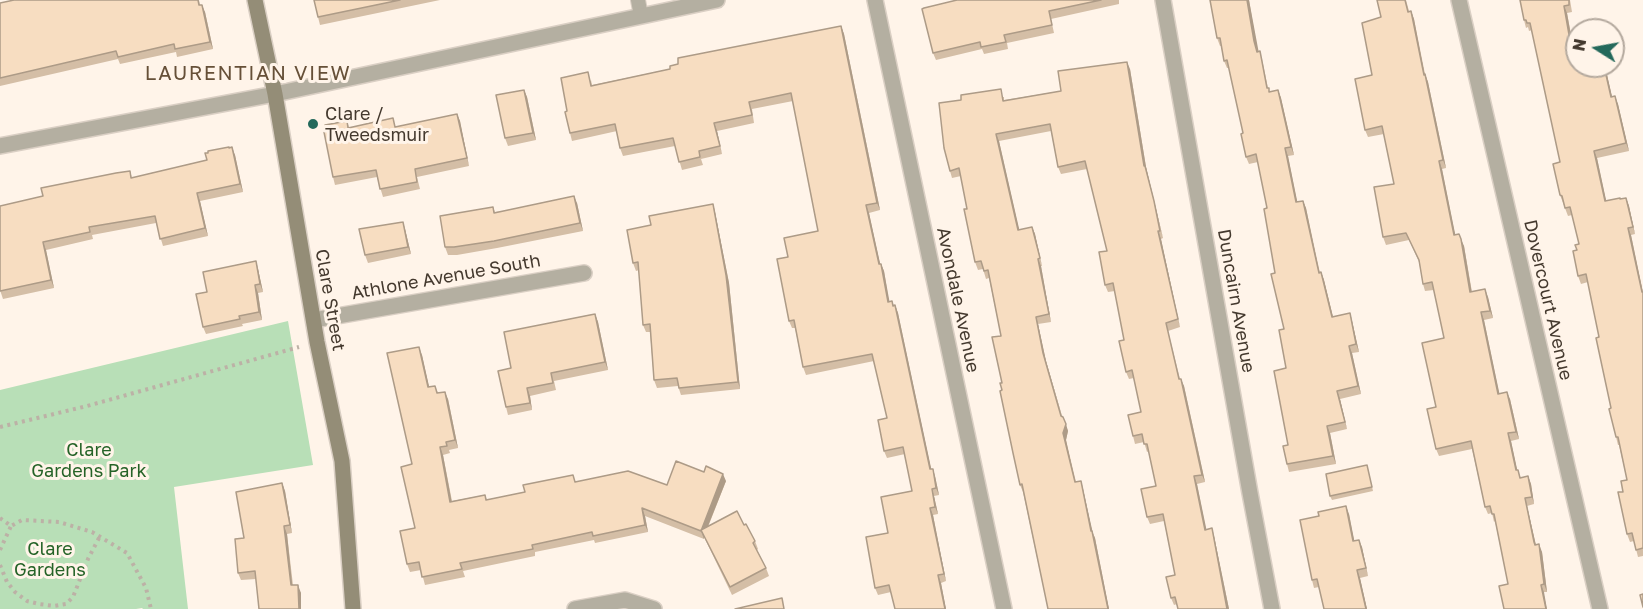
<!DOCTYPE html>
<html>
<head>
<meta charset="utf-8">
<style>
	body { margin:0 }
	#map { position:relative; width:1643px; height:609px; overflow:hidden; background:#fff4e9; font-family:"Golos Text",sans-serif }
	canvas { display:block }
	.north { position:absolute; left:1565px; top:18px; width:60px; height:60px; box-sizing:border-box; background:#fff4e9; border:2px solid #b4a99e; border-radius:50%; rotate:281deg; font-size:16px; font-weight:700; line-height:24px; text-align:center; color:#44392e }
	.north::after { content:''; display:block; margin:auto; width:21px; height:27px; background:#24695b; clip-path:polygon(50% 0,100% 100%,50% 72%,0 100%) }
</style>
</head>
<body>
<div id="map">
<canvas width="1643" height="609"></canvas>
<div class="north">N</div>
</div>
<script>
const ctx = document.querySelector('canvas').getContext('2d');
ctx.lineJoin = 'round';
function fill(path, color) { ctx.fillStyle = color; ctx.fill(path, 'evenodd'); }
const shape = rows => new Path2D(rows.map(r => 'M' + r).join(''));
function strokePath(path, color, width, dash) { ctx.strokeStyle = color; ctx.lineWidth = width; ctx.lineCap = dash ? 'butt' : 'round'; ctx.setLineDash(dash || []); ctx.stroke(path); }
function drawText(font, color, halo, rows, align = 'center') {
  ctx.font = font + ' "Golos Text",sans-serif'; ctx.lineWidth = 6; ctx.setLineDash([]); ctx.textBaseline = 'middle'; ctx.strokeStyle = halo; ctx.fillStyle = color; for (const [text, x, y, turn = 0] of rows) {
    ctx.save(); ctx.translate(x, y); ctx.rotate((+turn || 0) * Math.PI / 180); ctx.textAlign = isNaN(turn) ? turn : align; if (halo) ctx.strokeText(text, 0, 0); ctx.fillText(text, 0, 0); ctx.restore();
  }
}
const green = shape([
	[288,321,313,465,174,487,188,609,143,609,142,608,136,609,0,609,0,390]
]);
const path = shape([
	[0,427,87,406,299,347],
	[0,518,11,526,22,520,59,522,92,532,127,553,146,588,151,609],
	[0,550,11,526],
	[0,565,7,582,15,592,27,601,39,604,54,606,66,604,73,597,88,559,100,536]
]);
const lane = shape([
	[638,0,641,16]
]);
const street = shape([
	[875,0,1004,609],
	[1163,0,1250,493,1272,609],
	[1459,0,1600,609],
	[0,146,275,94,717,0],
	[314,320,584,273],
	[575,609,625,600,654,609]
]);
const secondary = shape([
	[255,0,275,94,317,342,342,461,353,609]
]);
const wall = shape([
	[14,0,199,0,200,5,205,12,213,49,177,57,176,52,120,64,118,59,0,86,0,3],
	[314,0,440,0,320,25,318,17],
	[957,0,1119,0,1119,4,1051,19,1054,33,1007,43,1008,49,984,54,982,49,936,60,933,53],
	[1210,0,1249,0,1257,48,1262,59,1268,88,1270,92,1278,90,1281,98,1294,155,1288,156,1297,202,1303,201,1306,208,1320,273,1321,272,1324,280,1333,317,1350,313,1352,321,1359,352,1352,353,1361,394,1340,399,1347,429,1330,433,1336,464,1289,472,1287,464,1288,445,1284,329,1275,273,1267,208,1258,162,1249,164,1246,157,1243,133,1229,68,1227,68,1224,61,1221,46,1220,46,1217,38],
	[1377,0,1406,0,1409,11,1411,11,1414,19,1425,74,1428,82,1446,168,1442,169,1455,235,1464,246,1472,292,1488,297,1493,318,1484,320,1499,393,1510,399,1519,439,1511,441,1517,470,1521,478,1528,476,1531,484,1534,504,1527,506,1536,545,1542,552,1547,592,1544,592,1508,584,1495,521,1494,522,1492,513,1488,514,1485,507,1472,449,1439,456,1436,449,1436,407,1444,338,1434,290,1425,291,1423,284,1419,262,1409,240,1386,245,1383,237,1394,184,1384,134,1368,137,1365,130,1372,75,1381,17],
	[1520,0,1570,0,1572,12,1567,13,1577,66,1605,66,1612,97,1618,104,1629,151,1597,158,1606,201,1626,198,1629,206,1635,234,1631,235,1643,292,1643,556,1638,557,1634,541,1630,542,1627,534,1623,492,1627,480,1619,445,1618,445,1616,437,1599,337,1588,282,1581,284,1578,276,1577,250,1579,244,1572,215,1568,216,1560,195,1560,162,1532,30,1529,31,1528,27,1526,28,1524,20],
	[841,26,844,34,880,210,869,213,880,264,881,264,884,271,889,302,892,301,894,306,895,305,898,313,931,469,935,476,939,495,934,496,938,514,933,515,946,581,941,583,946,609,895,609,891,592,878,595,875,588,888,533,912,491,905,454,887,458,884,451,887,418,874,361,806,375,803,367,795,328,792,328,789,321,788,257,818,231,793,101,752,109,754,123,717,131,722,154,701,159,703,165,682,170,675,146,623,156,620,148,617,131,572,141,570,133,567,111,591,80,592,85,670,69],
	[1130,69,1146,167,1163,238,1161,239,1180,327,1168,331,1180,379,1184,386,1205,482,1197,484,1206,530,1214,536,1229,609,1178,609,1177,604,1174,605,1171,598,1175,575,1164,521,1150,524,1147,517,1156,486,1149,451,1147,452,1144,442,1135,444,1133,436,1141,412,1134,378,1129,379,1126,372,1124,340,1115,291,1108,292,1105,285,1107,251,1087,169,1061,174,1058,167,1051,131,999,141,1019,230,1032,227,1035,234,1042,266,1041,266,1051,322,1038,324,1046,361,1062,416,1068,431,1066,440,1076,482,1081,481,1083,489,1092,531,1095,538,1109,609,1048,609,1023,492,1020,485,1002,390,1001,336,989,278,986,279,983,269,978,270,975,262,967,209,961,176,952,178,950,171,961,100,1004,97,1004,100,1061,91],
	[524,90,527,97,536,140,508,146,505,138],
	[457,114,460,121,469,166,417,177,420,189,383,197,377,177,335,185,333,177,347,121,349,127,396,127],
	[229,148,235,155,243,192,200,201,208,236,163,246,156,223,92,235,93,239,46,250,54,288,3,299,0,290,43,196,130,171,132,178,207,160],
	[577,203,583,231,497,248,457,255,448,255,445,247,493,207,495,212],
	[713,204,715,212,729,283,740,389,681,395,678,386,657,388,654,380,650,332,646,332,643,325,639,270,636,271,633,263,651,225],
	[405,229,411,254,368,263,365,255],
	[258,269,263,292,258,293,262,320,242,324,243,326,206,334,203,327,207,292],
	[595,314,598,322,608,370,554,381,556,390,530,396,532,410,508,415,506,407,511,368],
	[422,355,429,387,435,386,438,393,448,399,458,448,449,450,450,453,443,455,452,501,485,495,487,500,576,482,667,485,726,481,708,527,744,525,755,541,758,549,757,550,766,568,769,576,732,595,704,537,704,539,645,516,648,532,595,543,594,540,535,552,535,556,463,571,465,577,425,585,421,570,410,572,407,564,415,528,412,464],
	[1368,469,1373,491,1332,500,1330,496],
	[282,483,285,491,292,533,287,534,293,585,301,593,301,609,259,609,256,579,241,580,238,573,244,538],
	[1349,514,1354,541,1362,547,1368,576,1360,578,1367,609,1324,609,1319,587,1314,588,1312,580]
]);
const shadedWall = shape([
	[1247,0,1249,0,1260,59,1254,41],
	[202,5,205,12,213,49,210,42],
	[1564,6,1567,13,1574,53,1571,46],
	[1411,11,1414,19,1426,82,1424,75],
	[841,26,844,34,880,210,877,203],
	[1127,62,1130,69,1146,167,1163,238,1144,166],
	[1604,66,1605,66,1614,105,1611,97],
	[1425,74,1428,82,1446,168,1443,160],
	[524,90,527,97,536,140,533,133],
	[1278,90,1281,98,1294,155,1291,147],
	[1615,96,1618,104,1629,151,1626,143],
	[457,114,460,121,469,166,467,158],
	[714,123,717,131,722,154,720,146],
	[996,134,999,141,1021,237,1018,230],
	[232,147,235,155,243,192,240,184],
	[1285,148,1288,156,1299,210,1296,202],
	[1594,151,1597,158,1608,209,1605,201],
	[1439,161,1442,169,1457,243,1454,235],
	[197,193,200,201,208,236,205,228],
	[574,196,577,203,583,231,580,223],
	[1626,198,1629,206,1635,234,1633,227],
	[1303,201,1306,208,1321,281,1319,273],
	[713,204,715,212,729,283,740,389,738,382],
	[866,205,869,213,882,272,879,264],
	[403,222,405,229,411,254,408,247],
	[1032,227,1035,234,1042,266,1040,258],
	[1628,228,1631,235,1643,293,1642,292],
	[1158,231,1161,239,1180,327,1178,319],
	[1461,239,1464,246,1473,300,1470,292],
	[43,242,46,250,54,288,51,280],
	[1038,259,1041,266,1051,322,1049,314],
	[256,261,258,269,263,292,260,284],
	[881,264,884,271,891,310,888,302],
	[1321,272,1324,280,1335,325,1332,317],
	[255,285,258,293,262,320,259,312],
	[1485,289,1488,297,1493,318,1490,311],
	[895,305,898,313,933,477,930,469],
	[1481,312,1484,320,1501,401,1498,394],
	[1350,313,1352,321,1359,352,1356,344],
	[595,314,598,322,608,370,605,362],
	[1036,317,1038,324,1046,361,1064,423,1043,353],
	[1349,346,1352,353,1361,394,1358,386],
	[419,347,422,355,431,395,428,387],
	[1181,379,1184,386,1205,482,1202,475],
	[527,388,530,396,532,410,530,403],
	[1337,391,1340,399,1347,429,1345,422],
	[445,392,448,399,458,448,455,440],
	[1507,392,1510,399,1519,439,1516,432],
	[1066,424,1068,431,1066,440,1077,490,1075,482,1063,433],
	[1327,426,1330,433,1336,464,1333,456],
	[1508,433,1511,441,1519,478,1516,470],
	[440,447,443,455,453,509,450,502],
	[933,469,935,476,939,495,936,488],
	[723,474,726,481,704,536,701,530,704,537,704,539,701,531],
	[1194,476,1197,484,1208,537,1205,530],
	[1528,476,1531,484,1534,504,1532,497],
	[1081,481,1083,489,1094,538,1091,531],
	[282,483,285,491,292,533,290,525],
	[932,489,934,496,938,514,935,507],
	[1525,498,1527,506,1537,550,1534,542],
	[1346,506,1349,514,1356,549,1353,541],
	[642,508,645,516,648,532,645,525],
	[930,508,933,515,946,581,944,574],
	[284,526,287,534,293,593,291,585],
	[1212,528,1214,536,1229,609,1227,609],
	[1092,531,1095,538,1109,609,1108,609],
	[1359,540,1362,547,1368,576],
	[1539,544,1542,552,1547,592,1544,584],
	[1357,570,1360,578,1367,609,1366,609],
	[938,575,941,583,946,609,945,609],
	[298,585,301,593,301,609,299,609],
	[1541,585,1544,592,1547,609,1546,609]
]);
const building = shape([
	[14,0,198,0,199,5,202,5,210,42,175,49,174,44,118,57,116,51,0,78,0,3,14,0],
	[314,0,400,0,318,17,314,0],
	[957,0,1101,0,1049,11,1052,25,1004,35,1006,42,981,47,980,42,933,53,922,9,924,8,957,0],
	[1210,0,1247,0,1254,41,1257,52,1260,51,1267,88,1269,88,1269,92,1278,90,1291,147,1285,148,1296,202,1303,201,1319,273,1321,272,1332,317,1350,313,1356,344,1349,346,1358,386,1337,391,1345,422,1327,426,1333,456,1287,464,1283,446,1288,445,1274,371,1286,368,1279,330,1284,329,1271,274,1275,273,1264,209,1267,208,1256,154,1246,157,1241,134,1243,133,1227,60,1224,61,1220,38,1217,38,1210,0],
	[1377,0,1405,0,1408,12,1411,11,1424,75,1425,74,1443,160,1439,161,1454,235,1459,234,1461,239,1470,292,1485,289,1490,311,1481,312,1498,394,1507,392,1516,432,1508,433,1516,470,1518,470,1520,478,1528,476,1532,497,1525,498,1534,542,1535,545,1539,544,1544,584,1541,585,1546,609,1504,609,1499,586,1508,584,1494,514,1492,514,1490,506,1485,507,1471,441,1436,449,1427,409,1436,407,1422,343,1444,338,1432,282,1423,284,1419,260,1406,233,1383,237,1374,187,1394,184,1382,126,1365,130,1355,79,1372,75,1362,23,1381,17,1377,0],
	[1520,0,1569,0,1569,5,1564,6,1571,46,1577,45,1577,66,1604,66,1611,97,1615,96,1626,143,1594,151,1605,201,1620,198,1620,199,1626,198,1633,227,1628,228,1642,292,1643,292,1643,548,1636,550,1632,533,1627,534,1618,492,1623,492,1621,481,1627,480,1618,437,1616,437,1609,409,1611,408,1596,338,1599,337,1586,274,1578,276,1573,251,1577,250,1575,245,1579,244,1570,207,1565,208,1562,196,1560,195,1553,164,1560,162,1530,23,1527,23,1526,20,1524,20,1520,0],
	[841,26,877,203,866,205,879,264,881,264,888,302,892,301,893,306,895,305,930,469,933,469,936,488,932,489,935,507,930,508,944,574,938,575,945,609,895,609,889,585,875,588,866,537,888,533,881,497,912,491,903,447,884,451,878,420,887,418,872,354,803,367,794,320,789,321,777,259,788,257,784,238,818,231,791,93,749,102,752,115,714,123,720,146,699,151,700,157,679,162,673,138,620,148,615,124,570,133,565,112,567,111,561,78,588,72,591,86,670,69,670,66,678,64,678,58,841,26],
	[1127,62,1144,166,1145,166,1154,201,1160,231,1158,231,1178,319,1166,323,1179,379,1181,379,1202,475,1194,476,1205,530,1212,528,1227,609,1178,609,1175,597,1171,598,1166,577,1175,575,1163,514,1147,517,1141,489,1156,486,1147,444,1144,444,1142,434,1133,436,1128,415,1141,412,1132,370,1126,372,1119,341,1124,340,1113,283,1105,285,1099,252,1107,251,1085,161,1058,167,1050,124,996,134,1018,230,1032,227,1040,258,1038,259,1049,314,1036,317,1043,353,1061,416,1063,417,1066,424,1063,433,1075,482,1081,481,1091,531,1092,531,1108,609,1048,609,1022,484,1020,485,1013,453,1000,391,1002,390,1000,383,1002,383,992,337,1001,336,988,270,984,271,981,261,975,262,964,209,967,209,959,168,950,171,944,148,939,103,961,100,961,95,1001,89,1003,101,1061,91,1058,71,1127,62],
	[524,90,533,133,505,138,496,95,524,90],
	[457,114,467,158,415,169,417,182,380,189,376,170,333,177,324,132,326,131,325,125,347,121,348,128,393,118,395,127,457,114],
	[229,147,229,148,232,147,240,184,197,193,205,228,160,239,155,216,89,227,90,232,43,242,51,280,0,291,0,206,43,196,41,188,116,173,130,171,131,178,207,160,205,153,208,153,208,151,229,147],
	[574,196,580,223,494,241,454,247,445,247,440,216,493,207,494,213,574,196],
	[713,204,726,275,738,382,679,388,677,378,654,380,650,324,643,325,638,262,633,263,627,230,651,225,649,216,713,204],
	[403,222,408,247,365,255,359,229,403,222],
	[256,261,260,284,255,285,259,312,239,316,240,319,203,327,196,294,207,292,203,272,256,261],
	[595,314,605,362,551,373,553,383,527,388,530,403,506,407,498,371,511,368,504,332,595,314],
	[419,347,428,387,435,386,437,393,445,392,455,440,446,442,447,446,440,447,450,502,485,495,486,500,525,492,523,485,573,475,575,482,628,471,667,485,676,461,704,472,706,466,723,474,701,531,642,508,645,525,593,536,592,532,532,545,533,549,460,563,462,569,422,577,419,562,407,564,400,531,415,528,401,467,412,464,387,353,419,347],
	[1367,465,1372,487,1330,496,1326,474,1367,465],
	[282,483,290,525,284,526,291,585,298,585,299,609,259,609,255,571,238,573,235,539,244,538,236,492,282,483],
	[1346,506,1353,541,1359,540,1366,568,1357,570,1366,609,1324,609,1317,579,1312,580,1300,520,1319,516,1318,512,1346,506],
	[737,511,744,525,746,524,755,541,753,543,766,568,730,587,701,530,737,511],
	[1643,594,1643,607,1640,595,1643,594],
	[782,598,784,609,735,609,782,598]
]);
const markers = [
	[313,124,6,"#24695b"]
];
const poiNames = [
	["Clare /",325,114],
	["Tweedsmuir",325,135]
];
const streetNames = [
	["Athlone Avenue South",446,277,-10],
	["Clare Street",330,300,80],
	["Avondale Avenue",958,300,78],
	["Dovercourt Avenue",1548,300,77],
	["Duncairn Avenue",1236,301,80]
];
const parkNames = [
	["Clare",89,450],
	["Gardens Park",89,471],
	["Clare",50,549],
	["Gardens",50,570]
];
const neighbourhoodNames = [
	["LAURENTIAN VIEW",248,74]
];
fill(green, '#b8dfb7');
strokePath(lane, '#dacfc4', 16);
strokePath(street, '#dacfc4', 18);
strokePath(secondary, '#dacfc4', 18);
strokePath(path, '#bcb1a6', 4, [3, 4.5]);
strokePath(lane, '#b4afa1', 14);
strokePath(street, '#b4afa1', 15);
strokePath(secondary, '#948d77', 15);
fill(wall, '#d4bea6');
fill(shadedWall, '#ad9b87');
fill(building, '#f7ddc1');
strokePath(building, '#ad9b87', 1.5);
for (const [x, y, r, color] of markers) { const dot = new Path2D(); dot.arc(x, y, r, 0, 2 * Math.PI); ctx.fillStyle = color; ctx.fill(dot); strokePath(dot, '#fff4e9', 2); }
drawText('18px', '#44392e', '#fff4e9', poiNames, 'left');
drawText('18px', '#44392e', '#fff4e9', streetNames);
drawText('18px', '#256327', '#fff4e9', parkNames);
ctx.letterSpacing = '1.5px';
drawText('20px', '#665038', '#fff4e9', neighbourhoodNames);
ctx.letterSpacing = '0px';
</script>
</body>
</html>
